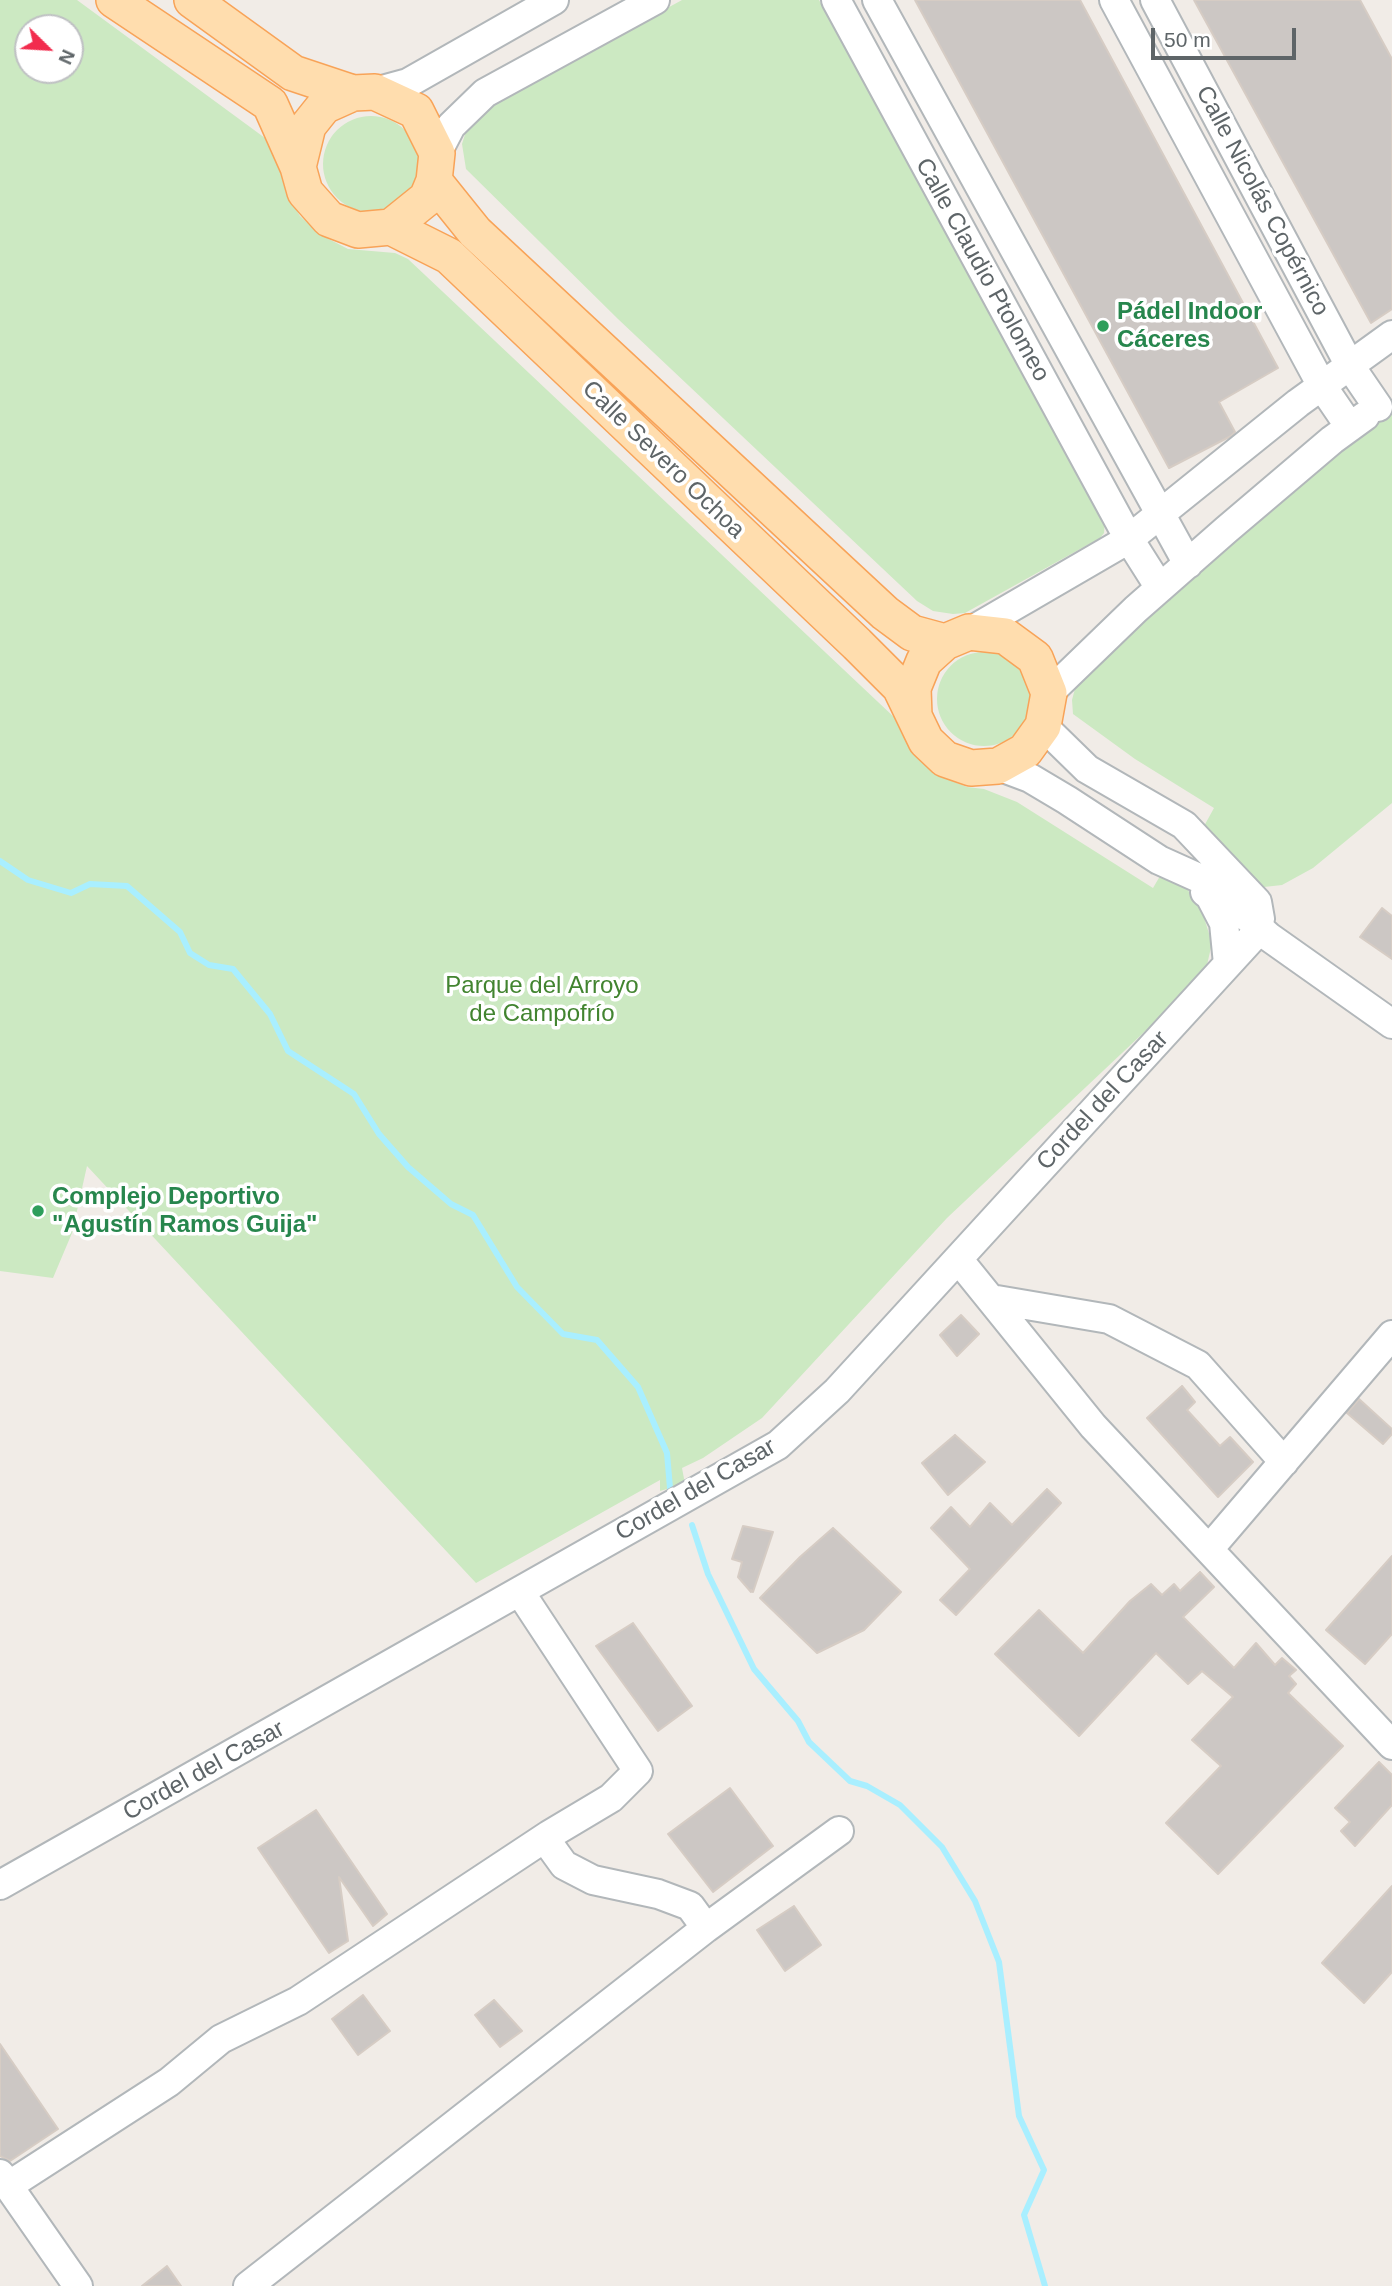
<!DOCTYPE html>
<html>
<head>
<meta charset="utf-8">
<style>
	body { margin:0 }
	#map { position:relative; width:1392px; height:2286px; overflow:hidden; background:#f1ece7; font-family:Arial,sans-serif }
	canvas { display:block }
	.north { position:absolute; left:14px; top:14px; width:70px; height:70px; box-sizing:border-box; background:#fff; border:2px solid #bfc1c3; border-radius:50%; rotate:114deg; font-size:19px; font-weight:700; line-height:28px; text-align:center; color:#5e6568 }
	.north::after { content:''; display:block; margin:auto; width:24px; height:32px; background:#f22c4e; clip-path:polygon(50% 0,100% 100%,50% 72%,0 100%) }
	.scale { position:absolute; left:1151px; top:28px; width:145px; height:32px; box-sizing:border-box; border:4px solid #5e6568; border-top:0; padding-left:9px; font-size:21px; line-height:24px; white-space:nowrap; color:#5e6568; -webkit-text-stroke:5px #fff; paint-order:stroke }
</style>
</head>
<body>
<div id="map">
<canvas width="1392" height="2286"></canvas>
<div class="north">N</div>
<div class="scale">50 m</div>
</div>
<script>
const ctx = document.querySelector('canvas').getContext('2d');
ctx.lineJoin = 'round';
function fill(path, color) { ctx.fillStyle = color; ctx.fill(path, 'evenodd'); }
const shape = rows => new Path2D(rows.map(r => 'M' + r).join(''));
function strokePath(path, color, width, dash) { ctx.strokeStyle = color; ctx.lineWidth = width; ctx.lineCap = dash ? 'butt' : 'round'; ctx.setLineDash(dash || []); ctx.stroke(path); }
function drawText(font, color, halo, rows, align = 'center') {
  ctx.font = font + ' Arial,sans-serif'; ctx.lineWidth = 7; ctx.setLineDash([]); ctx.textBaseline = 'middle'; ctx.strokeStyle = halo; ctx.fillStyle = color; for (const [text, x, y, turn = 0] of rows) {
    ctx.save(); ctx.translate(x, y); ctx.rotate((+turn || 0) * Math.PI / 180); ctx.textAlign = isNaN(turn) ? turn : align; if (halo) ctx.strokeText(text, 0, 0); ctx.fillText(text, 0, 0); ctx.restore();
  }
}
const green = shape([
	[0,0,77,0,265,138,275,149,282,165,286,193,300,216,321,235,348,249,395,253,408,259,895,718,902,733,933,773,967,787,984,789,1017,802,1153,888,1163,871,1184,885,1201,908,1212,943,1207,965,1191,988,947,1218,762,1418,703,1458,682,1468,685,1484,660,1491,660,1480,476,1583,87,1166,72,1233,53,1278,0,1271],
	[28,28,70,28,70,70,28,70],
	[682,0,819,0,1105,520,1104,533,1100,538,965,613,953,614,933,611,917,601,618,319,466,169,462,144,467,128,491,105],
	'323 164a48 48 0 1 1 96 0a48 48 0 1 1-96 0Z',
	[1392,411,1392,803,1313,868,1282,885,1264,887,1246,879,1203,828,1214,808,1135,759,1073,714,1072,700,1076,685,1177,588,1353,440],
	'937 699a47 47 0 1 1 94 0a47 47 0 1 1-94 0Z'
]);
const stream = shape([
	[0,861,28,880,71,893,90,884,127,886,180,932,190,953,209,965,233,969,270,1014,288,1051,354,1094,379,1134,408,1167,451,1204,473,1215,517,1287,563,1334,597,1340,638,1387,667,1453,670,1488],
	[692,1525,708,1574,754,1669,798,1721,809,1742,850,1781,867,1786,900,1805,942,1847,975,1901,999,1962,1019,2116,1044,2170,1024,2215,1045,2286]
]);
const building = shape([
	[915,0,1080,0,1278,368,1219,402,1235,432,1231,436,1169,468,915,0],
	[1194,0,1360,0,1392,59,1392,309,1371,323,1194,0],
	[1382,908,1392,916,1392,959,1360,937,1382,908],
	[961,1315,979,1334,957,1356,940,1335,961,1315],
	[1182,1386,1195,1402,1187,1410,1220,1446,1230,1437,1253,1462,1218,1497,1147,1418,1182,1386],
	[1359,1399,1392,1429,1392,1434,1383,1444,1347,1413,1359,1399],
	[955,1435,985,1462,948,1495,922,1463,955,1435],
	[1047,1489,1061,1503,956,1615,940,1600,970,1569,931,1528,951,1507,970,1527,990,1503,1012,1525,1047,1489],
	[743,1526,773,1532,753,1592,751,1590,751,1592,738,1577,742,1562,732,1559,743,1526],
	[833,1528,901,1592,864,1630,817,1653,760,1598,800,1557,833,1528],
	[1392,1556,1392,1634,1365,1664,1326,1630,1392,1556],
	[1200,1572,1214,1587,1183,1617,1234,1668,1256,1643,1275,1665,1282,1658,1296,1670,1289,1676,1296,1684,1288,1693,1343,1746,1218,1874,1166,1823,1221,1766,1192,1740,1233,1697,1202,1671,1188,1684,1156,1653,1079,1736,995,1654,1039,1610,1083,1653,1130,1601,1151,1584,1162,1595,1174,1584,1180,1591,1200,1572],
	[633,1623,692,1706,658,1731,596,1646,633,1623],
	[1379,1762,1392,1775,1392,1805,1355,1846,1341,1831,1350,1822,1335,1808,1379,1762],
	[730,1788,773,1846,713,1892,668,1834,730,1788],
	[316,1810,387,1914,373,1926,339,1877,348,1941,329,1953,258,1848,316,1810],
	[1392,1886,1392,1972,1364,2003,1322,1963,1392,1886],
	[794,1906,821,1945,785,1971,757,1930,794,1906],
	[363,1995,390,2031,358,2055,332,2019,363,1995],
	[494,2000,522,2031,500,2047,475,2015,494,2000],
	[0,2044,58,2129,10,2161,0,2156,0,2044],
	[167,2266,181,2286,142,2286,167,2266]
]);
const minor = shape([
	[836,0,1129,539,1160,588],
	[877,0,1188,564],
	[1114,0,1322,386,1350,427],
	[1155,0,1350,366,1378,407],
	[375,92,408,83,554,0],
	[437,153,451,126,485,93,655,0],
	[969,632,1129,539,1298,403,1392,335],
	[1049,693,1136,609,1226,530,1332,440,1365,416],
	[1043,726,1087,769,1184,825,1257,902,1260,919],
	[998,766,1030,778,1067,800,1159,860,1210,883,1269,937,1392,1024],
	[1205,892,1210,896,1224,923,1228,964],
	[958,1259,1093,1426,1392,1745],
	[991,1299,1109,1319,1198,1365,1284,1462],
	[1210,1548,1392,1335],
	[549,1835,551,1847,564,1865,593,1880,658,1894,690,1906,706,1928],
	[0,1885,778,1445,837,1391,1261,928],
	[0,2174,78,2286],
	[8,2186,169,2082,221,2039,298,2001,549,1835,611,1798,638,1771,520,1592],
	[248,2286,706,1928,839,1831]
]);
const major = shape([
	[114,0,270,104,298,167,305,192,329,219,358,230,391,227,427,198,434,181,437,153,416,111,375,92,353,93,324,106,308,126,298,167],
	[192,0,293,73,353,93],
	[434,181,475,232,885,613,912,633,945,642],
	[391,227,449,256,857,644,900,687,926,741,945,759,971,768,998,766,1025,751,1043,726,1049,693,1035,658,1005,636,969,632,945,642,924,661,913,688,914,716]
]);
const markers = [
	[1103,326,7,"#2e9e5b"],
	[38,1211,7,"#2e9e5b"]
];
const streetNames = [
	["Calle Nicolás Copérnico",1262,201,62],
	["Calle Claudio Ptolomeo",982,270,61],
	["Calle Severo Ochoa",663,460,44],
	["Cordel del Casar",1103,1101,-47],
	["Cordel del Casar",696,1490,-30],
	["Cordel del Casar",204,1771,-29]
];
const leisureNames = [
	["Pádel Indoor",1117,312],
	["Cáceres",1117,340],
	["Complejo Deportivo",52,1197],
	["\"Agustín Ramos Guija\"",52,1225]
];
const parkNames = [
	["Parque del Arroyo",542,986],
	["de Campofrío",542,1014]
];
fill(green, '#cce9c2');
strokePath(stream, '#a9efff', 6);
fill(building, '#ccc7c4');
strokePath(building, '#d6ccc4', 2);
strokePath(minor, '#b2b7ba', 32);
strokePath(major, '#f8a358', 38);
strokePath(minor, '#fff', 28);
strokePath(major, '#ffddae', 35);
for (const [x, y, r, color] of markers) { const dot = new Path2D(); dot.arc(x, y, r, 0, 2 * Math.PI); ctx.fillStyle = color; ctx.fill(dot); strokePath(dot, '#fff', 2.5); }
drawText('24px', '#5e6568', '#fff', streetNames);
drawText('bold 24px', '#27864d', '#fff', leisureNames, 'left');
drawText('24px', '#428430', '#fff', parkNames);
</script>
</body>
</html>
